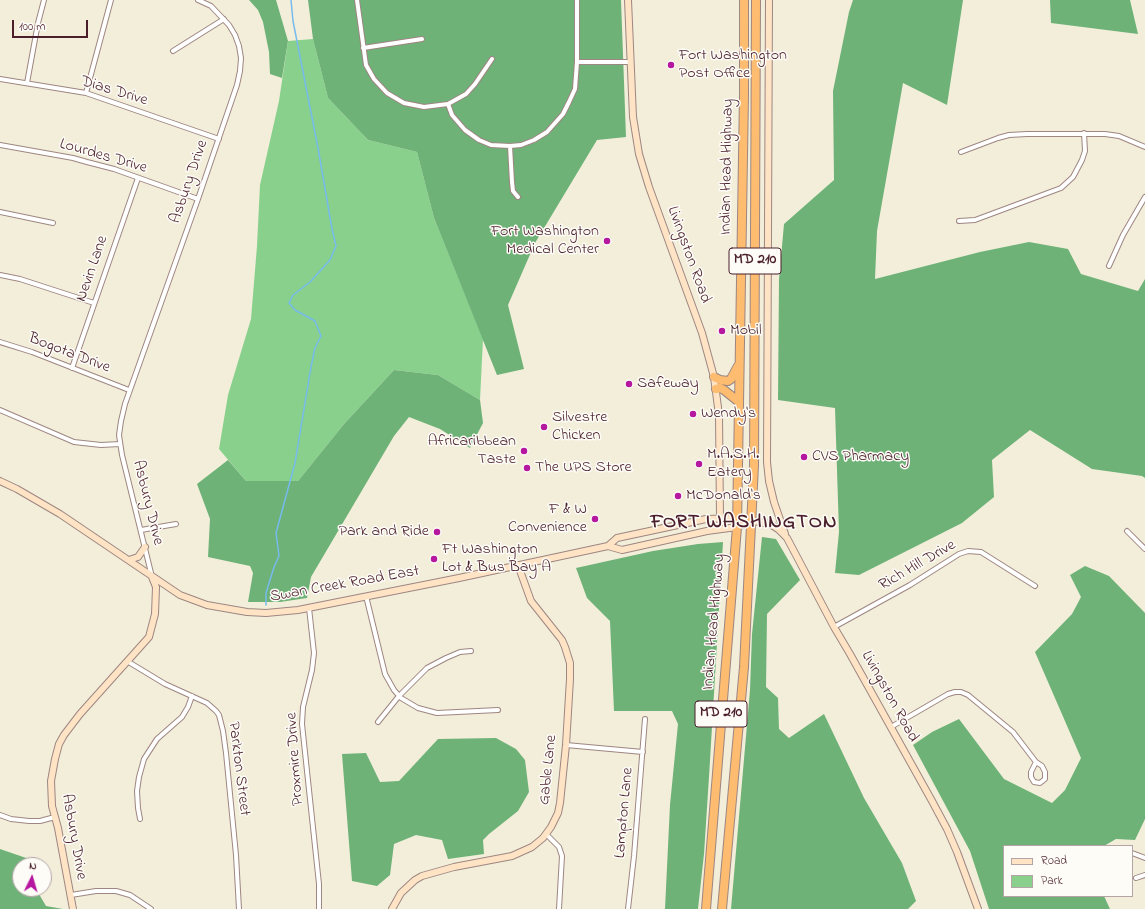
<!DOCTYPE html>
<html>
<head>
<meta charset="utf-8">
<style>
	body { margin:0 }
	#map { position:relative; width:1145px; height:909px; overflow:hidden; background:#f2eeda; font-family:"Indie Flower",sans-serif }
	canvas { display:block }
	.legend { position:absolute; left:1003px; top:845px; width:130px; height:52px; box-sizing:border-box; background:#fdfcf7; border:1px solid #b5a4a5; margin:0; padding:5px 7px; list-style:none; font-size:12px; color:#4a1f2b }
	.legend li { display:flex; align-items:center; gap:8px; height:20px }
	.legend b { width:20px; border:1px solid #b5a4a5 }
	.north { position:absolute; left:12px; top:857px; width:40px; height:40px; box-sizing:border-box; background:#fdfcf7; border:1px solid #b5a4a5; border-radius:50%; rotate:5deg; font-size:11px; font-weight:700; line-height:16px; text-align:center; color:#4a1f2b }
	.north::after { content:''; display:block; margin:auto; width:14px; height:18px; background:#b5179e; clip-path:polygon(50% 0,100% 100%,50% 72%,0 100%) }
	.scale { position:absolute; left:12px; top:20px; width:76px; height:18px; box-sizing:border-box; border:2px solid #4a1f2b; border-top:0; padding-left:5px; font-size:12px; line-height:14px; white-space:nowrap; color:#4a1f2b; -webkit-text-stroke:3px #fdfcf7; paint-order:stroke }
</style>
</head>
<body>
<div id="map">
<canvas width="1145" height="909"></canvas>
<ul class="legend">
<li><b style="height:5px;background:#fee4c5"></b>Road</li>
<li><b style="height:11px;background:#88d08c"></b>Park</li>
</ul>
<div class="north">N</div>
<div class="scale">100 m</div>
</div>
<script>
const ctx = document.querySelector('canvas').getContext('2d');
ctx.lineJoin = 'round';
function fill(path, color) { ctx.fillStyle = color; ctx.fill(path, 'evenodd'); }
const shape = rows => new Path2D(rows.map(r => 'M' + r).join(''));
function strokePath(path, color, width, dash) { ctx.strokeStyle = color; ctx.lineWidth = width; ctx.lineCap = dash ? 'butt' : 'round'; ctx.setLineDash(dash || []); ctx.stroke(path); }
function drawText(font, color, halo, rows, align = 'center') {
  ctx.font = font + ' "Indie Flower",sans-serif'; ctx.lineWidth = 3; ctx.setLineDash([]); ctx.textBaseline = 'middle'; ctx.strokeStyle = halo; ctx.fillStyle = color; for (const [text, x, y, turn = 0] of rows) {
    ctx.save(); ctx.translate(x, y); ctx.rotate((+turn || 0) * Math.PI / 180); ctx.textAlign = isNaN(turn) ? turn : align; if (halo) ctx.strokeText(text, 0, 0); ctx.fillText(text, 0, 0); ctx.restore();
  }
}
const green = shape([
	[313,39,328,98,368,140,417,152,434,218,483,339,480,400,438,375,394,370,344,424,298,481,246,481,219,449,228,395,251,319,257,246,260,185,279,101,288,41]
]);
const forest = shape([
	[249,0,276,0,288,41,282,78,270,74,269,52,263,22,258,10],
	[308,0,621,0,626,137,597,140,535,243,508,305,524,369,497,375,434,218,417,152,368,140,328,98,313,39],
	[853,0,963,0,947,105,903,83,877,231,875,279,980,252,1029,242,1068,249,1081,274,1138,291,1145,279,1145,478,1142,476,1092,469,1030,430,992,460,994,497,962,523,859,575,835,573,839,532,835,408,778,400,779,279,784,224,834,180,833,91,849,12],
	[1050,0,1130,0,1138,34,1051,23],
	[394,370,438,375,480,400,483,423,470,448,440,429,409,417,394,436,311,577,307,598,280,602,248,602,253,573,250,566,208,557,210,519,197,484,228,460,246,481,298,481,344,424],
	[762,537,776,539,800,580,767,614,766,687,778,698,779,729,789,738,824,714,864,798,902,863,916,901,908,909,731,909,750,690,752,634],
	[723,542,709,777,704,854,698,909,665,909,670,805,678,724,672,711,614,711,610,621,587,598,576,568,653,551,698,544],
	[1085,566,1109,576,1145,613,1145,819,1135,840,1116,839,1104,846,1004,846,1004,896,1104,896,1110,909,989,909,970,851,913,745,932,732,959,719,1004,779,1052,803,1065,790,1081,758,1035,652,1072,614,1081,597,1070,575],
	[496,738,516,749,525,760,529,792,518,811,489,834,483,840,484,854,448,859,442,840,416,835,394,844,390,875,377,886,352,881,342,754,366,753,380,782,399,781,438,739],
	[0,849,32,860,33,865,20,865,20,889,36,889,46,906,63,909,0,909]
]);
const stream = shape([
	[266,605,266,593,274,567,279,556,276,533,295,463,311,367,315,348,321,336,315,321,295,310,289,303,293,295,310,282,330,260,336,246,332,229,318,148,293,21,291,0]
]);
const street = shape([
	[357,0,366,65,374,79,387,93,404,103,424,107,448,104,466,94,475,84,492,59],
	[363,48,422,39],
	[173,51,224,19],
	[577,62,630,62],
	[0,79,86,93,219,139],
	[27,83,38,23,44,0],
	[86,93,111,0],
	[448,104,452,115,465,130,479,140,491,145,510,146,521,145,534,140,547,132,563,114,569,102,575,89,577,62,577,0],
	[0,145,73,158,87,162,114,169,198,199],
	[510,146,512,182,513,191,518,197],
	[961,152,998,138,1009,135,1027,134,1105,134,1119,136,1145,147],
	[0,212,53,223],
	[959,221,975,220,1061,188,1073,177,1082,160,1085,151,1084,133],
	[1109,266,1123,235,1145,197],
	[0,275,20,279,94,303],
	[0,342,32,352,129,390],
	[72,368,138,178],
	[0,410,74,442,101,445,120,444],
	[141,530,176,524],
	[1127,531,1145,549],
	[152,577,122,455,119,435,121,421,125,404,198,199,237,85,240,71,241,58,239,46,235,35,229,25,211,6,198,0],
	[366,596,385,674,394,690,401,698,418,708,437,713,498,710],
	[309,608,314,653,312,670,303,707,302,724,319,884,319,909],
	[834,627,910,585,959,554,968,551,981,552,1035,586],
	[127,661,165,684,207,703,216,711,219,715,223,731,226,753,236,855,239,909],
	[378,722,399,696,427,668,446,658,460,652,471,651],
	[891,727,948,694,955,692,961,692,968,695,1013,732,1036,762],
	[566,745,643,752],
	[1036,762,1042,766,1045,772,1045,779,1040,783,1034,782,1031,777,1031,772,1036,762],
	[0,815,11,819,29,821,40,821,55,817],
	[140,819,138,808,137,791,139,777,144,759,157,739,182,717,188,707,192,696],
	[546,834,559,847,562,856,559,909],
	[1132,853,1145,858],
	[1136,878,1145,875],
	[71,895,96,891,116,891,130,895,151,909],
	[628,909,634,856,645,719]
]);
const secondary = shape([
	[628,0,633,117,639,154,649,187,702,333,714,377,719,415,720,518],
	[769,0,767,462,769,481,774,502,785,534],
	[0,481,17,489,60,514,180,595,207,605,247,612,266,613,298,610,459,578,608,546,617,538,706,519,737,518,770,524,778,529,787,538,834,627,850,654,932,801,947,829,957,852,978,909],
	[608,546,622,550,707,531,737,527,750,522],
	[129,560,138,557,145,547],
	[73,909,58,828,52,806,51,781,55,759,59,744,64,735,80,714,149,637,155,614,156,587,152,577],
	[392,909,401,893,415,880,422,876,454,867,512,856,532,847,543,838,551,827,558,813,560,803,566,745,570,679,570,663,565,647,562,640,531,601,518,565]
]);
const highway = shape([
	[714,377,720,380,728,381,731,379,738,366],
	[716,389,720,388,724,390,739,402],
	[706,909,737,527,744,95,744,0],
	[722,909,744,667,754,465,756,0]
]);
const markers = [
	[671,65,4,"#b5179e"],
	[607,241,4,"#b5179e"],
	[722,331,4,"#b5179e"],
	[629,384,4,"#b5179e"],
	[693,414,4,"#b5179e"],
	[544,427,4,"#b5179e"],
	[524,451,4,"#b5179e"],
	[804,457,4,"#b5179e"],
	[699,464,4,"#b5179e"],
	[527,468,4,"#b5179e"],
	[678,496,4,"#b5179e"],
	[595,519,4,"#b5179e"],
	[437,532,4,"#b5179e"],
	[434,559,4,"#b5179e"]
];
const shields = [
	[755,261,52],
	[721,714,52]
];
const shieldNames = [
	["MD 210",755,261],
	["MD 210",721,714]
];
const poiNames = [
	["Fort Washington",679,56],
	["Post Office",679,74],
	["Fort Washington",599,232,"right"],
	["Medical Center",599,250,"right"],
	["Mobil",730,331],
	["Safeway",637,384],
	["Wendy's",701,414],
	["Silvestre",552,418],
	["Chicken",552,436],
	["Africaribbean",516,442,"right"],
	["Taste",516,460,"right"],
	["M.A.S.H.",707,455],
	["Eatery",707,473],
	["CVS Pharmacy",812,457],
	["The UPS Store",535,468],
	["McDonald's",686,496],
	["F & W",587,510,"right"],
	["Convenience",587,528,"right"],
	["Park and Ride",429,532,"right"],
	["Ft Washington",442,550],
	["Lot & Bus Bay A",442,568]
];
const streetNames = [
	["Dias Drive",114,92,17],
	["Lourdes Drive",103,157,16],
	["Indian Head Highway",728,167,-89],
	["Asbury Drive",190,182,-71],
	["Livingston Road",688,255,70],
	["Nevin Lane",93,269,-71],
	["Bogota Drive",69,354,21],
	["Asbury Drive",147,503,76],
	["Rich Hill Drive",918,566,-30],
	["Swan Creek Road East",345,585,-10],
	["Indian Head Highway",715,622,-85],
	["Livingston Road",889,697,61],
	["Proxmire Drive",296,759,-94],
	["Parkton Street",238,769,83],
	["Gable Lane",549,770,-84],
	["Lampton Lane",625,813,-85],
	["Asbury Drive",73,837,80]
];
const districtNames = [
	["FORT WASHINGTON",744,524]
];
fill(green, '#88d08c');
fill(forest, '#6eb278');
strokePath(stream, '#77bbed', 1.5);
strokePath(street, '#9e8682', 6);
strokePath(secondary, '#9e8682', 8);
strokePath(highway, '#9e8682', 10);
strokePath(street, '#fff', 4);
strokePath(secondary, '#fee4c5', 6);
strokePath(highway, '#fdbc6f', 8);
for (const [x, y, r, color] of markers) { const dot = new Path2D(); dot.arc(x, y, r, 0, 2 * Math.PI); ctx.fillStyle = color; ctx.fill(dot); strokePath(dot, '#fdfcf7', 1.5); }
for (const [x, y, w] of shields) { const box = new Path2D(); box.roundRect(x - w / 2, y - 13, w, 26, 3); ctx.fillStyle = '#fdfcf7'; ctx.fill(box); strokePath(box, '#4a1f2b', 1); }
drawText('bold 15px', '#4a1f2b', null, shieldNames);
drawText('16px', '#4a1f2b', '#fdfcf7', poiNames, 'left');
drawText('16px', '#4a1f2b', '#fdfcf7', streetNames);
ctx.letterSpacing = '1px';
drawText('bold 20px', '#4a1f2b', '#fdfcf7', districtNames);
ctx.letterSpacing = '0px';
</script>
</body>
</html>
